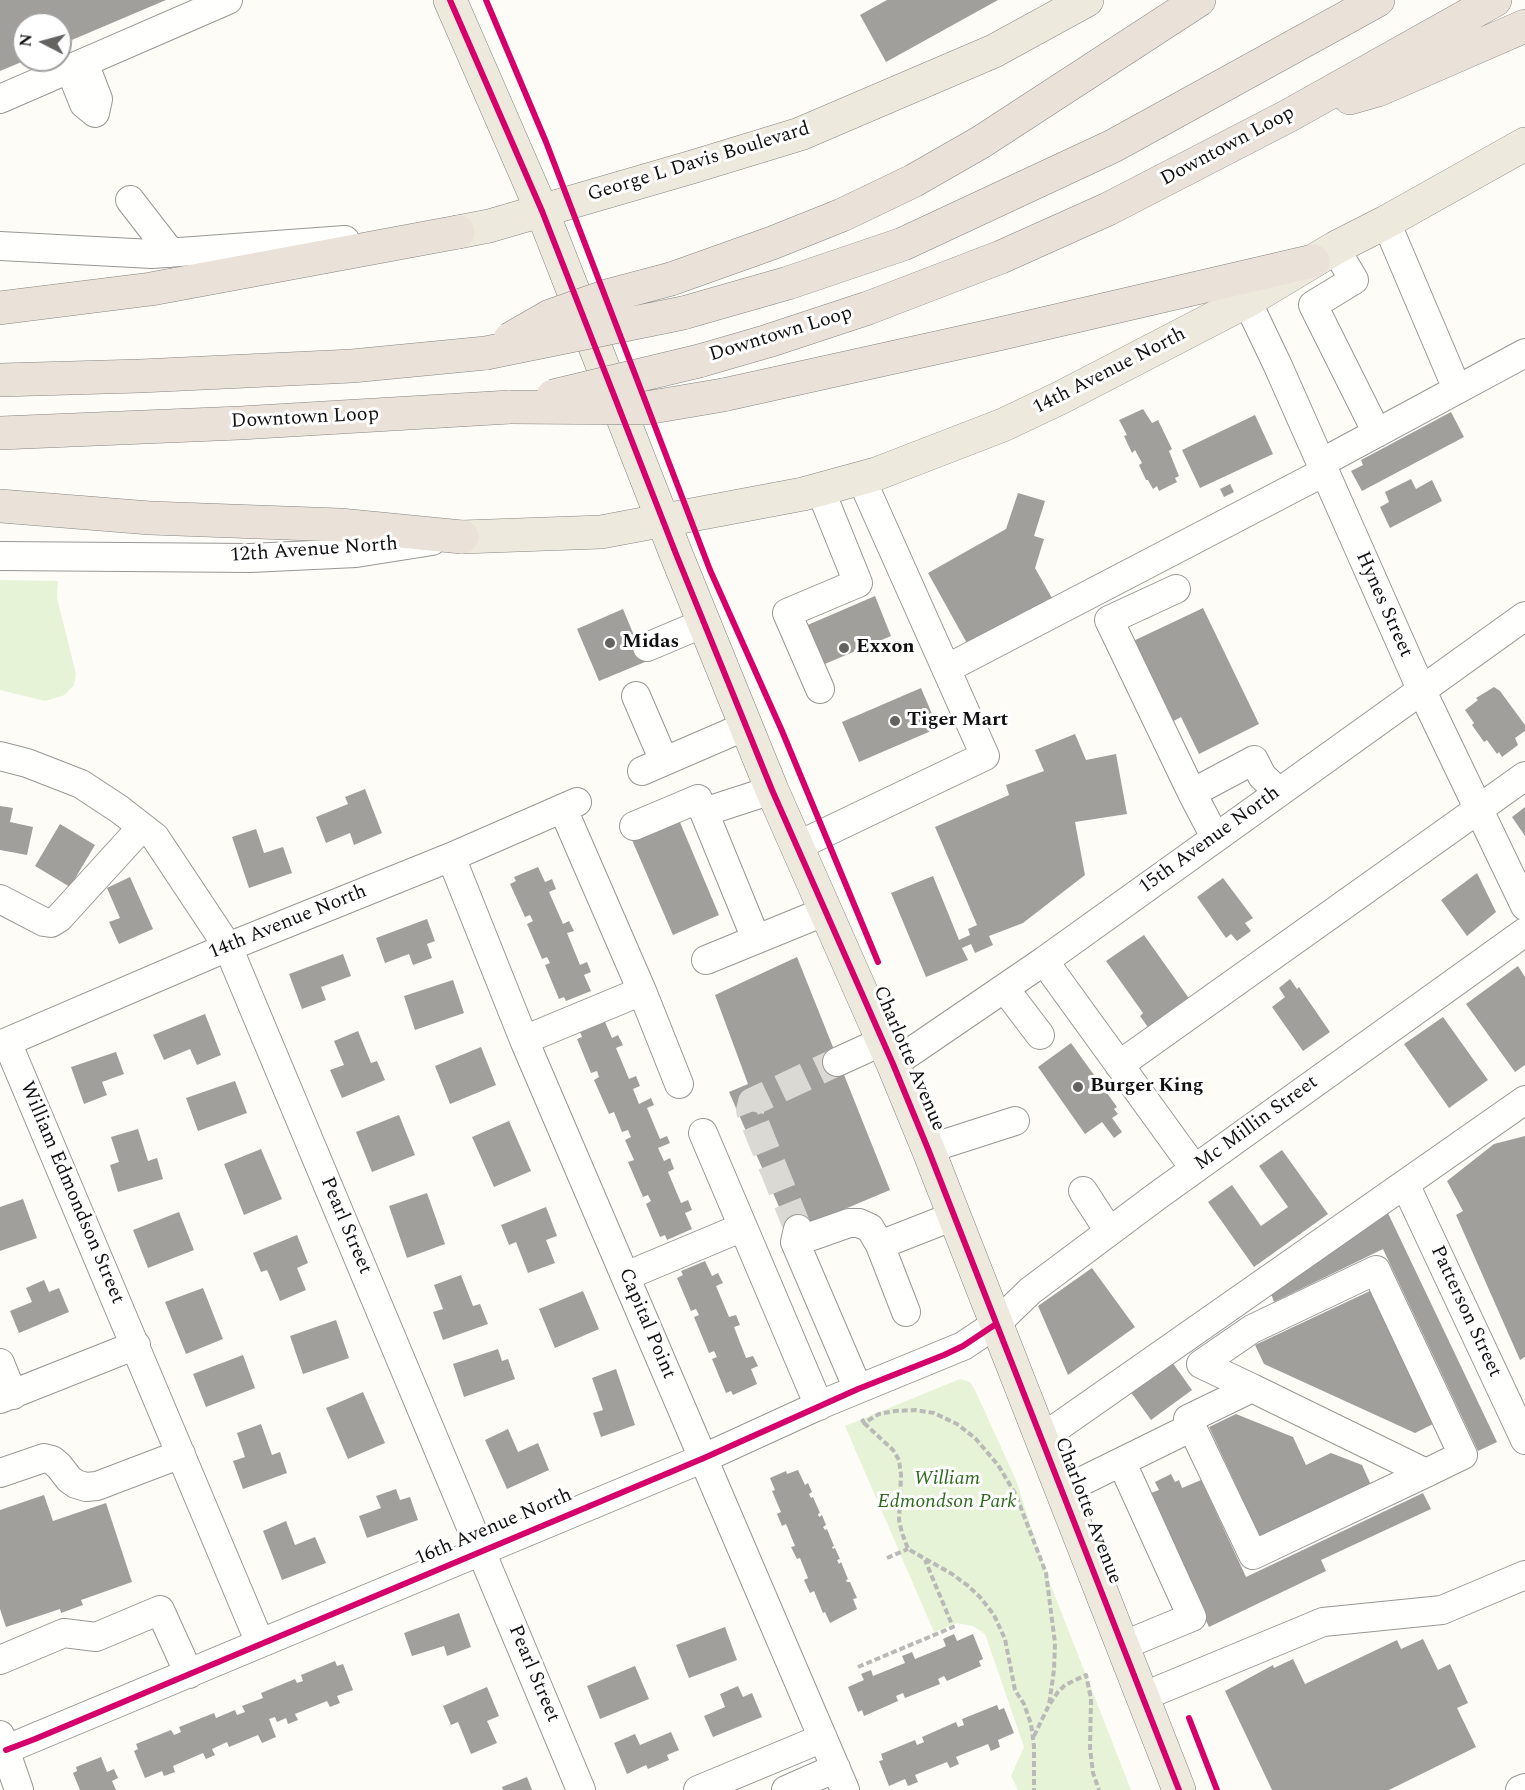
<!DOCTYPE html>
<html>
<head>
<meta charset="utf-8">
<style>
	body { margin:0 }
	#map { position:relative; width:1525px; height:1790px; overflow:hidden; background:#fdfcf7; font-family:Spectral,serif }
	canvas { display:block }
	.north { position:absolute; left:12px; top:12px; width:60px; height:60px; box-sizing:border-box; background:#fff; border:2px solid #a0a0a0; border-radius:50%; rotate:276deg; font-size:16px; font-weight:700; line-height:24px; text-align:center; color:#111 }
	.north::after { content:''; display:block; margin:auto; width:21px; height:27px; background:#646362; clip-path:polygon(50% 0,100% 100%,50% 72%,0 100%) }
</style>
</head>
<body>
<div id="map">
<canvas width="1525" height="1790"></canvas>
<div class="north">N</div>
</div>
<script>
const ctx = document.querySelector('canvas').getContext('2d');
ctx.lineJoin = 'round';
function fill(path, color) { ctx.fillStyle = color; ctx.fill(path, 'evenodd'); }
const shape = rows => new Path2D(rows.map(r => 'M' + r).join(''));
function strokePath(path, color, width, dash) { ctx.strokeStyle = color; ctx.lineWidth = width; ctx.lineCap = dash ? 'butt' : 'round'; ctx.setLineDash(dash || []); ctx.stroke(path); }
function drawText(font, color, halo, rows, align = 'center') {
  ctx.font = font + ' Spectral,serif'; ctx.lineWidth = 6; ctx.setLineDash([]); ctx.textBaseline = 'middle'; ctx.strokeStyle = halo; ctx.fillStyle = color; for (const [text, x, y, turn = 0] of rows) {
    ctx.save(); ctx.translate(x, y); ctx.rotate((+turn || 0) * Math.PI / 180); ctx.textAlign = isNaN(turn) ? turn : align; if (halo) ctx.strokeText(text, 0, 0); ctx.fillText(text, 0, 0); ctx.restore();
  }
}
const green = shape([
	[0,580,58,581,57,598,76,674,74,685,65,695,45,701,0,690],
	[960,1379,970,1382,975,1390,1016,1480,1046,1573,1131,1790,1018,1790,1011,1776,1024,1747,985,1634,973,1626,957,1623,934,1632,845,1426]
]);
const building = shape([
	[0,0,166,0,60,45,60,24,24,24,24,61,0,71],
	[887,0,998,0,886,62,860,15],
	[1143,409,1152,423,1158,420,1172,449,1169,451,1179,476,1175,478,1177,482,1159,491,1157,486,1153,489,1148,480,1146,480,1139,465,1142,463,1135,450,1132,453,1124,436,1127,435,1119,420],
	[1451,412,1464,437,1362,491,1351,471,1363,465,1361,460],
	[1255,415,1273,454,1200,488,1182,450],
	[1411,479,1416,489,1432,480,1442,501,1390,528,1380,507,1389,502,1385,492],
	[1230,484,1234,492,1224,497,1220,489],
	[1018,493,1045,501,1034,536,1044,539,1035,568,1052,598,968,645,928,573,1006,529],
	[875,596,891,636,813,669,796,630],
	[1203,608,1259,724,1199,754,1181,717,1168,724,1129,643],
	[623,609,645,662,599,681,577,629],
	[1494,687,1500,691,1525,725,1525,731,1515,738,1518,745,1502,757,1499,752,1497,754,1487,740,1484,742,1472,725,1474,723,1465,710,1478,700,1476,698],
	[921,688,938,728,859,762,842,722],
	[1075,734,1086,760,1116,754,1127,814,1075,822,1085,875,1023,923,989,936,993,945,975,953,971,944,962,948,968,960,926,977,891,893,933,876,959,940,970,935,968,929,977,925,935,827,1009,795,1006,785,1044,771,1035,750],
	[365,789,382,833,354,845,350,833,326,843,316,817,348,804,345,797],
	[0,806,13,808,10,822,33,827,27,855,0,850],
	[1525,807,1525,836,1512,817],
	[679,820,719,915,673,935,632,840],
	[60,824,95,845,70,887,35,866],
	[256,829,264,853,283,847,292,873,249,888,232,837],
	[538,867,545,882,552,879,556,889,549,892,563,924,569,921,574,931,567,933,580,965,587,962,591,972,584,975,591,991,566,1001,564,997,559,999,545,965,550,963,547,957,542,959,527,924,533,921,530,915,525,917,510,884,516,881,514,877],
	[1477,873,1496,912,1467,936,1441,900],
	[130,877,153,929,119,944,109,922,120,918,107,888],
	[1223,878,1253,918,1245,923,1251,931,1237,941,1231,934,1226,938,1197,897],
	[427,919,435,941,427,944,432,958,413,965,409,954,385,963,376,938],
	[1144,935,1193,1004,1152,1033,1140,1016,1143,1013,1106,961],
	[343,954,351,976,321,987,326,1000,302,1009,289,974],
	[797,957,890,1190,790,1232,729,1092,748,1084,715,995],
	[1518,966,1525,977,1525,1065,1515,1072,1466,1004],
	[1290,979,1297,989,1299,987,1330,1032,1303,1051,1272,1007,1285,997,1279,988],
	[453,980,464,1013,415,1030,404,996],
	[205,1014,221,1055,197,1065,190,1049,164,1060,153,1035],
	[1443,1017,1488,1080,1449,1108,1404,1044],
	[605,1022,612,1038,618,1035,623,1045,616,1048,629,1079,636,1076,640,1086,633,1089,639,1104,651,1098,654,1105,647,1108,660,1139,667,1136,670,1143,658,1148,664,1161,670,1158,674,1169,668,1172,681,1203,688,1200,692,1210,685,1213,692,1229,667,1240,665,1235,660,1237,646,1204,651,1201,648,1195,643,1197,628,1162,634,1160,625,1140,631,1137,628,1130,622,1132,614,1112,609,1114,594,1080,599,1077,597,1071,591,1073,577,1039,582,1037,580,1032],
	[358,1031,371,1063,377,1061,385,1080,342,1098,330,1070,344,1065,334,1041],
	[1071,1043,1117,1107,1114,1109,1118,1114,1112,1118,1122,1132,1114,1138,1102,1122,1085,1134,1038,1067],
	[481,1047,496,1085,450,1104,435,1066],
	[116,1052,124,1074,102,1082,107,1095,84,1104,71,1067],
	[235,1081,247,1113,198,1131,186,1098],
	[399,1115,415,1155,372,1172,356,1132],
	[509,1121,531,1171,494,1187,472,1137],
	[138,1129,148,1161,157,1158,163,1179,118,1192,110,1165,119,1162,111,1137],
	[1525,1136,1525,1357,1520,1360,1456,1215,1463,1211,1447,1181,1494,1144],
	[261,1149,282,1199,244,1215,224,1164],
	[1282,1150,1328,1214,1254,1267,1208,1202,1232,1185,1261,1226,1288,1207,1259,1166],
	[427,1193,445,1244,407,1258,389,1206],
	[23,1199,37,1238,0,1251,0,1207],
	[546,1207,557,1236,546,1240,555,1263,528,1273,516,1242,509,1245,501,1225],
	[1386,1209,1497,1442,1478,1451,1383,1249,1274,1302,1270,1291],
	[179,1212,194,1250,148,1268,133,1230],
	[297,1235,308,1263,297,1268,306,1290,280,1301,267,1270,261,1272,253,1253],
	[705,1261,712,1276,718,1273,723,1283,716,1286,729,1317,736,1315,740,1325,734,1327,746,1358,753,1356,758,1366,751,1369,757,1384,733,1395,731,1391,726,1393,712,1359,717,1357,714,1351,709,1353,694,1317,699,1315,696,1309,691,1311,677,1278,683,1275,681,1271],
	[1092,1268,1135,1327,1068,1375,1038,1306],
	[461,1275,473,1306,480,1304,488,1324,443,1340,433,1312,443,1309,434,1285],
	[44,1280,49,1292,59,1288,69,1312,19,1333,10,1311,32,1302,26,1288],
	[203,1288,223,1339,186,1354,165,1302],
	[583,1291,599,1329,555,1348,539,1309],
	[1370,1291,1433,1424,1415,1433,1264,1364,1255,1345],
	[336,1320,349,1358,303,1374,290,1336],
	[498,1349,502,1361,508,1359,515,1379,464,1397,453,1364],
	[243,1355,255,1388,206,1407,193,1374],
	[1172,1362,1192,1390,1151,1420,1130,1391],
	[616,1369,635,1425,601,1437,593,1413,603,1410,592,1378],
	[363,1392,385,1443,348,1459,326,1408],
	[1236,1414,1293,1437,1306,1465,1331,1453,1362,1465,1371,1485,1260,1537,1209,1427],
	[261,1424,272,1455,280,1452,287,1473,243,1489,233,1461,245,1457,237,1433],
	[508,1429,518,1452,538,1443,549,1470,507,1489,485,1440],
	[798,1470,805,1485,808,1483,812,1492,809,1494,811,1498,813,1497,820,1513,818,1514,819,1517,822,1515,826,1525,823,1527,825,1530,827,1529,834,1546,832,1547,833,1549,835,1548,840,1559,837,1560,839,1564,841,1562,848,1579,846,1580,847,1582,850,1582,857,1598,853,1599,857,1609,830,1623,825,1612,823,1613,814,1591,810,1593,804,1580,808,1578,800,1558,797,1559,791,1547,795,1546,786,1524,782,1526,777,1514,781,1512,772,1491,775,1490,770,1478,786,1471,787,1474],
	[1171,1474,1175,1482,1179,1480,1182,1488,1201,1480,1246,1577,1423,1493,1431,1509,1321,1560,1326,1571,1209,1627,1151,1504,1151,1493,1159,1490,1155,1482],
	[396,1489,400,1500,410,1497,418,1520,367,1538,359,1516,381,1508,376,1496],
	[44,1495,53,1521,106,1503,132,1582,81,1600,83,1605,61,1613,60,1609,6,1627,0,1609,0,1510],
	[286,1521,295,1545,315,1537,326,1563,282,1580,263,1531],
	[459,1613,471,1647,447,1656,444,1646,412,1656,404,1633],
	[725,1627,737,1660,689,1678,676,1645],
	[954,1634,957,1641,973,1634,983,1659,979,1661,981,1666,947,1681,944,1676,938,1679,940,1684,905,1698,903,1693,896,1696,898,1701,864,1716,862,1710,858,1712,848,1687,864,1680,861,1674,871,1670,873,1676,905,1663,902,1656,912,1652,915,1659,942,1648,946,1646,943,1639],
	[1423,1639,1438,1670,1450,1664,1468,1703,1457,1708,1476,1747,1389,1790,1272,1790,1225,1691,1273,1665,1274,1668,1293,1659,1305,1684,1397,1640,1401,1649],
	[335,1661,337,1666,343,1664,353,1690,337,1696,340,1703,330,1707,327,1701,295,1714,298,1720,288,1724,286,1718,277,1722,275,1717,269,1719,276,1737,262,1743,258,1735,229,1747,227,1742,212,1749,215,1755,206,1759,203,1753,173,1766,175,1772,164,1776,162,1771,145,1778,134,1751,138,1749,136,1744,171,1730,174,1735,181,1732,179,1727,214,1713,216,1718,235,1710,237,1715,245,1712,242,1706,263,1698,261,1693,295,1679,297,1683,303,1681,301,1675],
	[635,1666,649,1699,600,1719,587,1686],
	[738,1686,743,1697,752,1693,762,1717,713,1737,704,1716,725,1707,720,1694],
	[487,1687,499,1716,487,1721,497,1743,471,1754,458,1722,451,1725,443,1706],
	[997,1705,999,1710,1004,1708,1014,1733,998,1740,1000,1747,991,1751,988,1744,956,1757,959,1764,950,1768,947,1762,915,1775,918,1782,908,1786,905,1779,889,1786,879,1761,883,1760,881,1754,915,1740,917,1745,924,1742,922,1737,956,1722,958,1727,964,1725,962,1719],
	[671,1732,679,1750,667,1755,669,1760,648,1769,646,1765,627,1774,614,1743,635,1734,640,1745],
	[101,1757,107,1772,114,1769,118,1778,112,1781,116,1790,80,1790,73,1773,77,1771,76,1767],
	[527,1777,532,1790,503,1790,502,1787]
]);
const minorTunnel = shape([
	[798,1229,750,1111,752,1102,837,1062]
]);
const path = shape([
	[862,1419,864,1423,879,1414,895,1411,915,1410,934,1413,957,1424,975,1438,998,1465,1016,1495,1046,1573,1055,1643,1054,1670,1049,1705],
	[864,1423,893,1450,899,1460,901,1475,899,1520,902,1533,908,1549,952,1574,967,1585,980,1597,994,1615,1005,1639,1015,1690,1024,1704,1031,1724,1034,1746,1034,1790],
	[887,1558,908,1549],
	[858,1667,953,1627,925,1560],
	[1034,1736,1049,1705,1058,1692,1065,1685,1086,1675,1091,1699,1090,1748,1093,1773,1099,1790]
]);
const minor = shape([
	[70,69,84,104,95,113,98,99,84,63],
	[0,99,228,0],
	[130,200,171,253],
	[1386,222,1457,389],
	[0,246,152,254,345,240],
	[1335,248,1354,280,1313,305,1377,433],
	[1247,301,1278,366,1421,689,1525,906],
	[1321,463,1525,353],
	[820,489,858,583,787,613,820,689],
	[0,556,250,558,356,553,432,541],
	[1176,589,1109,620,1192,793],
	[647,647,704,623],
	[946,669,1324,472],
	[636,696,664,761],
	[0,756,27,763,81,784,119,809,155,837,228,947,581,1790],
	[642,771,746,726],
	[634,826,698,799,704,812],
	[1215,837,1192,793,1254,760,1262,776,1279,792],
	[797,846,985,756,861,478],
	[451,857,524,1040,845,1790],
	[0,899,44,922,51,923,59,918,142,827],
	[756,939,704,812,772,790],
	[706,960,826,911],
	[1044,961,1194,1168],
	[1005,989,1040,1035],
	[642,991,679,1084],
	[524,1040,642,991,563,809],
	[7,1042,260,1643],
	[0,1045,228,947,451,857,577,802],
	[837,1062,883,1041],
	[893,1064,1044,961,1525,616],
	[1119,1065,1525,776],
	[703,1133,743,1227],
	[928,1149,1015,1121],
	[1405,1184,1525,1440],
	[1083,1191,1109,1231],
	[798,1229,795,1242,858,1389],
	[795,1242,849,1223,859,1223,870,1228,880,1245],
	[626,1276,743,1227,819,1406],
	[906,1312,880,1245,954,1216],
	[0,1363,13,1395],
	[1252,1388,1201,1364,1252,1329,1376,1270,1463,1455,1426,1473,1253,1555,1188,1419,1252,1388,1426,1473],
	[0,1399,136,1345],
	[1042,1438,1525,1100],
	[1122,1463,1192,1617,1122,1646],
	[0,1473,44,1458,52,1460,59,1466,69,1479,76,1484,86,1487,97,1486,181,1454],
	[1062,1491,1192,1427],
	[0,1660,64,1633,96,1637,160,1610,189,1674],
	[1142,1697,1323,1622,1442,1610,1525,1575],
	[0,1735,19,1790],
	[0,1752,704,1458,822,1404,963,1346,996,1324,1030,1291,1157,1196,1525,932],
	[698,1790,823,1738],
	[786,1790,836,1768],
	[1520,1790,1525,1788]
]);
const major = shape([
	[450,0,542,211,676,554,772,790,893,1064,928,1149,1179,1790],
	[458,232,489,226,692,167,800,134,994,51,1087,0],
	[462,537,601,532,803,494,876,474,1003,425,1060,398,1247,301,1335,248,1386,222,1525,144]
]);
const highway = shape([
	[1350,98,1378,90,1525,26],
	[671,279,772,243,842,215,913,181,981,142,1199,0],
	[0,308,151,289,458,232],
	[683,313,788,283,903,244,1113,146,1378,0],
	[699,361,768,341,868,308,1001,257,1108,209,1288,116,1495,0],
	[0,380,140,376,352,366,486,353],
	[723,395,999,334,1313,261],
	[0,433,240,423,510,407],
	[0,506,150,518,340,525,462,537]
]);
const highwayBridge = shape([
	[510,339,550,316,607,296,671,279],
	[486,353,683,313],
	[553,396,699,361],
	[510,407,646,408,723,395]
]);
const cycleway = shape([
	[450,0,542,211,676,554,772,790,893,1064,928,1149,1179,1790],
	[486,0,546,142,710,570,782,731,878,962],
	[1189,1718,1217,1790],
	[6,1750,35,1739,704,1458,858,1389,944,1355,963,1346,996,1324]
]);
const markers = [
	[610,643,6,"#646362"],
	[844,648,6,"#646362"],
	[895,721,6,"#646362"],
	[1078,1087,6,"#646362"]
];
const streetNames = [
	["Downtown Loop",1228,147,-28],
	["George L Davis Boulevard",699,163,-17],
	["Downtown Loop",781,335,-17],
	["14th Avenue North",1110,372,-27],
	["Downtown Loop",305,419,-3],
	["12th Avenue North",314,551,-4],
	["Hynes Street",1383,605,66],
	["15th Avenue North",1210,841,-36],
	["14th Avenue North",288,923,-22],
	["Charlotte Avenue",908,1059,67],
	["Mc Millin Street",1257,1124,-36],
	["William Edmondson Street",71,1193,67],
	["Pearl Street",345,1226,67],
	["Patterson Street",1465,1312,65],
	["Capital Point",646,1324,67],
	["Charlotte Avenue",1087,1511,69],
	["16th Avenue North",494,1528,-23],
	["Pearl Street",533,1674,67]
];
const poiNames = [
	["Midas",622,643],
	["Exxon",856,648],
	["Tiger Mart",907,721],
	["Burger King",1090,1087]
];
const parkNames = [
	["William",947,1480],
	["Edmondson Park",947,1503]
];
fill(green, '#e7f3d7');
fill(building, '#a19f9c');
strokePath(minorTunnel, '#dad9d4', 28, [28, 14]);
strokePath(minor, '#979795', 30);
strokePath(major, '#858482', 34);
strokePath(highway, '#858482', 34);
strokePath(path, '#b9b9b8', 4, [6, 3]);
strokePath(minor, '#fffffe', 28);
strokePath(major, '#ede9dc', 33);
strokePath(highway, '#eae1d8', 33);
strokePath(highwayBridge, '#858482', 34, []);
strokePath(highwayBridge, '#eae1d8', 33);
strokePath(cycleway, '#d6006c', 6);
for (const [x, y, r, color] of markers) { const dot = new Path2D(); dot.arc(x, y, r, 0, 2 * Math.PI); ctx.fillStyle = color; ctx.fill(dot); strokePath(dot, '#fff', 2); }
drawText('20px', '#111', '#fff', streetNames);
drawText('bold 20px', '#111', '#fff', poiNames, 'left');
drawText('italic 20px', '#2f6b1f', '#fff', parkNames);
</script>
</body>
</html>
